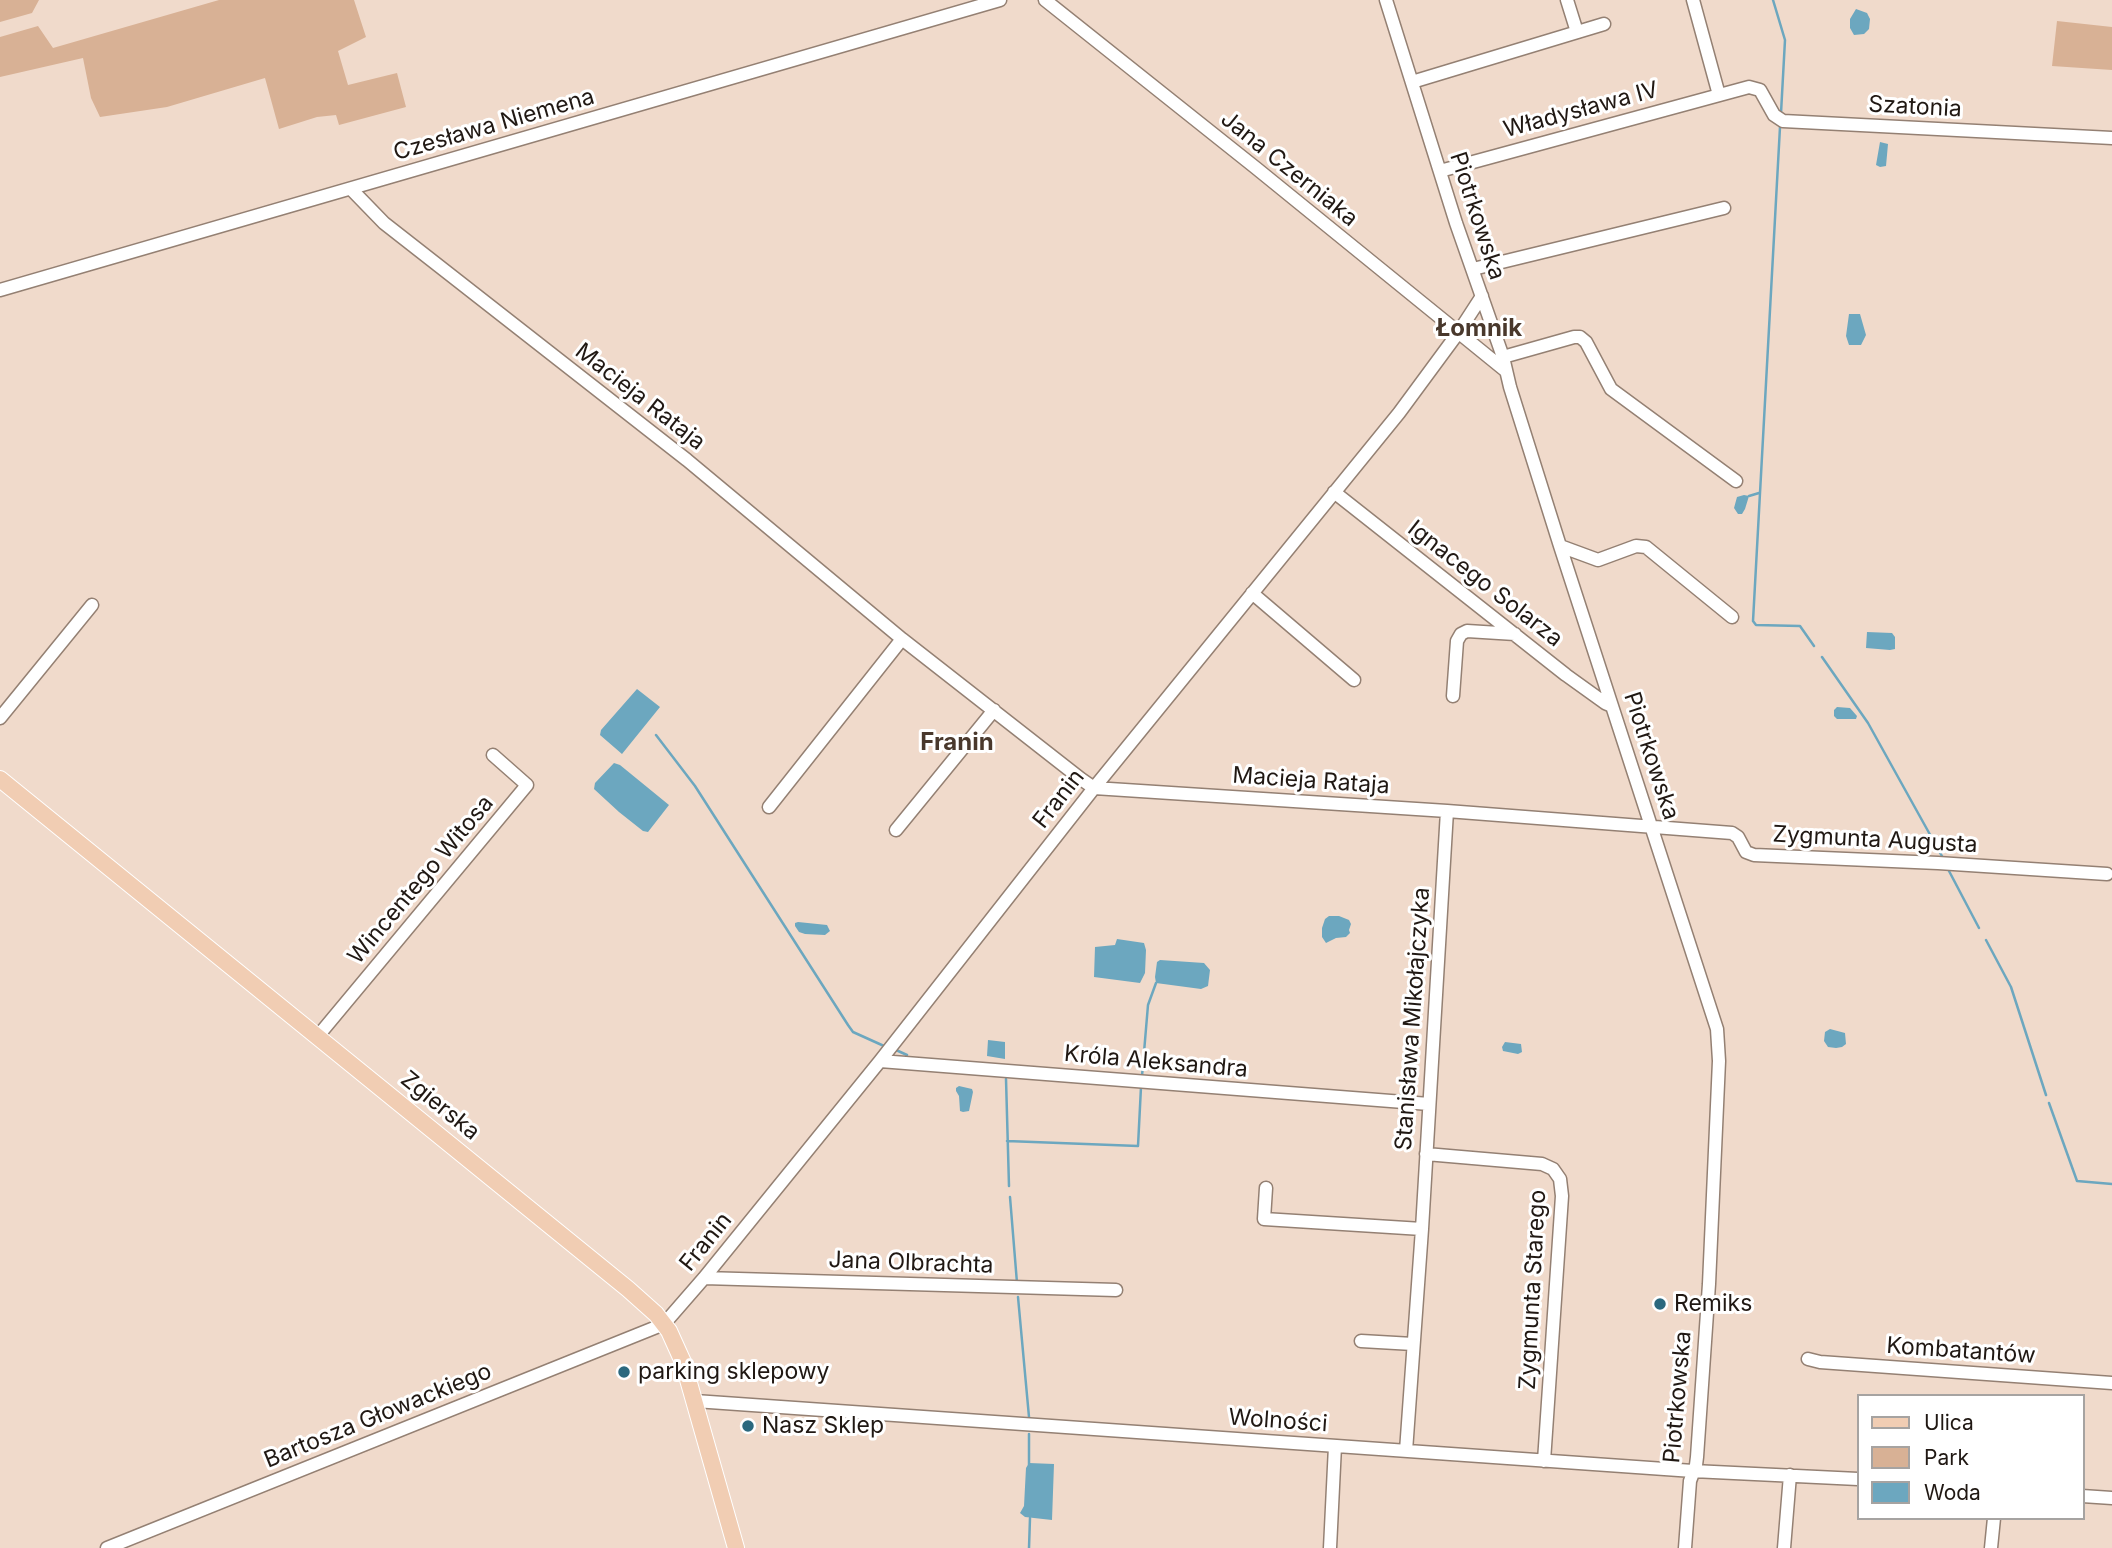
<!DOCTYPE html>
<html>
<head>
<meta charset="utf-8">
<style>
	body { margin:0 }
	#map { position:relative; width:2112px; height:1548px; overflow:hidden; background:#f0dacb; font-family:Inter,sans-serif }
	canvas { display:block }
	.legend { position:absolute; left:1857px; top:1394px; width:228px; height:126px; box-sizing:border-box; background:#fff; border:2px solid #a6a3a1; margin:0; padding:9px 12px; list-style:none; font-size:21px; color:#201813 }
	.legend li { display:flex; align-items:center; gap:14px; height:35px }
	.legend b { width:35px; border:2px solid #a6a3a1 }
</style>
</head>
<body>
<div id="map">
<canvas width="2112" height="1548"></canvas>
<ul class="legend">
<li><b style="height:9px;background:#f1cdb3"></b>Ulica</li>
<li><b style="height:19px;background:#d8b195"></b>Park</li>
<li><b style="height:19px;background:#6ca7bf"></b>Woda</li>
</ul>
</div>
<script>
const ctx = document.querySelector('canvas').getContext('2d');
ctx.lineJoin = 'round';
function fill(path, color) { ctx.fillStyle = color; ctx.fill(path, 'evenodd'); }
const shape = rows => new Path2D(rows.map(r => 'M' + r).join(''));
function strokePath(path, color, width, dash) { ctx.strokeStyle = color; ctx.lineWidth = width; ctx.lineCap = dash ? 'butt' : 'round'; ctx.setLineDash(dash || []); ctx.stroke(path); }
function drawText(font, color, halo, rows, align = 'center') {
  ctx.font = font + ' Inter,sans-serif'; ctx.lineWidth = 6; ctx.setLineDash([]); ctx.textBaseline = 'middle'; ctx.strokeStyle = halo; ctx.fillStyle = color; for (const [text, x, y, turn = 0] of rows) {
    ctx.save(); ctx.translate(x, y); ctx.rotate((+turn || 0) * Math.PI / 180); ctx.textAlign = isNaN(turn) ? turn : align; if (halo) ctx.strokeText(text, 0, 0); ctx.fillText(text, 0, 0); ctx.restore();
  }
}
const green = shape([
	[0,0,39,0,32,13,0,22],
	[219,0,354,0,366,37,338,51,348,85,397,73,406,107,339,125,336,115,317,117,279,129,265,78,167,107,100,117,91,98,83,58,0,77,0,37,38,26,53,48],
	[2057,21,2112,27,2112,70,2052,66]
]);
const water = shape([
	[1856,9,1867,13,1870,19,1869,29,1864,34,1854,35,1850,28,1850,19],
	[1880,142,1888,144,1886,166,1880,167,1876,165],
	[1849,314,1860,314,1866,335,1861,345,1849,345,1846,336],
	[1744,495,1749,496,1745,509,1742,514,1738,514,1734,508,1737,497],
	[1867,632,1892,633,1895,637,1895,649,1890,650,1866,648],
	[637,689,660,707,622,754,600,735,601,730],
	[1837,707,1850,708,1857,716,1856,719,1837,719,1834,716,1834,710],
	[614,763,620,765,669,805,648,832,643,831,619,812,594,789,595,783],
	[1329,916,1339,916,1349,920,1351,924,1349,930,1350,933,1346,937,1336,938,1326,943,1322,937,1322,928,1325,919],
	[798,922,827,925,830,931,825,935,805,934,799,932,795,926,795,923],
	[1117,939,1144,943,1146,950,1145,973,1140,983,1094,977,1095,947,1115,945],
	[1160,960,1204,963,1210,970,1208,986,1201,989,1156,983,1155,977,1157,962],
	[1830,1029,1845,1033,1846,1044,1842,1047,1836,1048,1828,1047,1824,1041,1825,1032],
	[988,1040,1005,1042,1005,1059,987,1056],
	[1505,1042,1521,1044,1522,1052,1518,1054,1503,1051,1502,1047],
	[959,1086,972,1089,973,1092,969,1111,963,1112,960,1111,959,1096,956,1091,956,1088],
	[1029,1463,1054,1464,1052,1520,1025,1517,1020,1513,1024,1506,1026,1468]
]);
const stream = shape([
	[1773,0,1785,40,1781,113],
	[1780,127,1753,621,1756,625,1800,626,1814,646],
	[1749,496,1759,493],
	[1822,657,1868,723,1943,858],
	[656,735,695,786,848,1025,853,1032,884,1046],
	[1949,871,1979,928],
	[1986,940,2011,987,2046,1095],
	[896,1050,907,1055],
	[1142,1076,1148,1005,1156,983],
	[1006,1079,1009,1186],
	[2049,1103,2077,1181,2112,1184],
	[1007,1141,1138,1146,1141,1087],
	[1010,1197,1017,1283],
	[1018,1297,1029,1417],
	[1029,1434,1029,1465],
	[1029,1548,1030,1518]
]);
const minor = shape([
	[1045,0,1256,168,1506,371],
	[1386,0,1456,223,1503,357,1510,387,1560,546,1717,1029,1719,1061,1709,1284,1697,1457,1696,1465,1690,1481,1685,1548],
	[1567,0,1577,32],
	[1693,0,1719,95],
	[1412,82,1604,24],
	[1440,171,1749,87,1760,90,1774,115,1783,121,2112,138],
	[351,189,384,223,687,460,902,639,1081,779,1094,788,1447,811,1732,833,1738,837,1746,852,1754,855,1938,863,2107,874],
	[1473,269,1724,208],
	[0,290,1000,0],
	[1503,357,1574,337,1580,337,1586,342,1611,389,1736,481],
	[1334,492,1566,675,1605,703,1612,706],
	[1560,546,1598,560,1636,546,1646,547,1732,617],
	[1252,593,1354,680],
	[1453,696,1457,641,1461,634,1467,631,1515,634],
	[0,718,92,605],
	[769,807,902,639],
	[896,830,994,710],
	[318,1036,527,785,493,755],
	[880,1061,1429,1104],
	[1426,1154,1542,1164,1553,1169,1560,1179,1562,1196,1544,1461],
	[1266,1188,1264,1219,1422,1229],
	[704,1278,1116,1290],
	[1361,1341,1413,1344],
	[1808,1359,1820,1362,2112,1383],
	[695,1401,1693,1471,1858,1479],
	[1406,1451,1422,1229,1447,811],
	[2082,1496,2112,1498],
	[107,1548,664,1324,704,1278,880,1061,1094,788,1399,413,1458,333,1482,296],
	[1330,1548,1335,1446],
	[1784,1548,1790,1475],
	[1991,1548,1994,1518]
]);
const major = shape([
	[0,779,628,1289,656,1314,669,1331,683,1362,736,1548]
]);
const markers = [
	[1660,1304,7,"#2b687e"],
	[624,1372,7,"#2b687e"],
	[748,1426,7,"#2b687e"]
];
const streetNames = [
	["Szatonia",1915,107,3],
	["Władysława IV",1581,110,-15],
	["Czesława Niemena",494,125,-16],
	["Jana Czerniaka",1289,169,39],
	["Piotrkowska",1477,216,72],
	["Macieja Rataja",640,397,38],
	["Ignacego Solarza",1485,584,38],
	["Piotrkowska",1651,756,72],
	["Macieja Rataja",1311,781,4],
	["Franin",1059,799,-52],
	["Zygmunta Augusta",1875,840,3],
	["Wincentego Witosa",421,880,-50],
	["Stanisława Mikołajczyka",1413,1019,-86],
	["Króla Aleksandra",1156,1062,5],
	["Zgierska",440,1106,39],
	["Franin",706,1242,-51],
	["Jana Olbrachta",911,1263,2],
	["Zygmunta Starego",1533,1290,-87],
	["Kombatantów",1961,1351,4],
	["Piotrkowska",1678,1397,-85],
	["Bartosza Głowackiego",378,1416,-22],
	["Wolności",1278,1421,4]
];
const poiNames = [
	["Remiks",1674,1304],
	["parking sklepowy",638,1372],
	["Nasz Sklep",762,1426]
];
const neighbourhoodNames = [
	["Łomnik",1479,329],
	["Franin",957,743]
];
fill(green, '#d8b195');
fill(water, '#6ca7bf');
strokePath(stream, '#6ca7bf', 2.5);
strokePath(minor, '#948073', 15);
strokePath(major, '#fff', 18);
strokePath(minor, '#fff', 12);
strokePath(major, '#f1cdb3', 16);
for (const [x, y, r, color] of markers) { const dot = new Path2D(); dot.arc(x, y, r, 0, 2 * Math.PI); ctx.fillStyle = color; ctx.fill(dot); strokePath(dot, '#fff', 2.5); }
drawText('23px', '#201813', '#fff', streetNames);
drawText('23px', '#201813', '#fff', poiNames, 'left');
drawText('bold 24px', '#49382c', '#fff', neighbourhoodNames);
</script>
</body>
</html>
